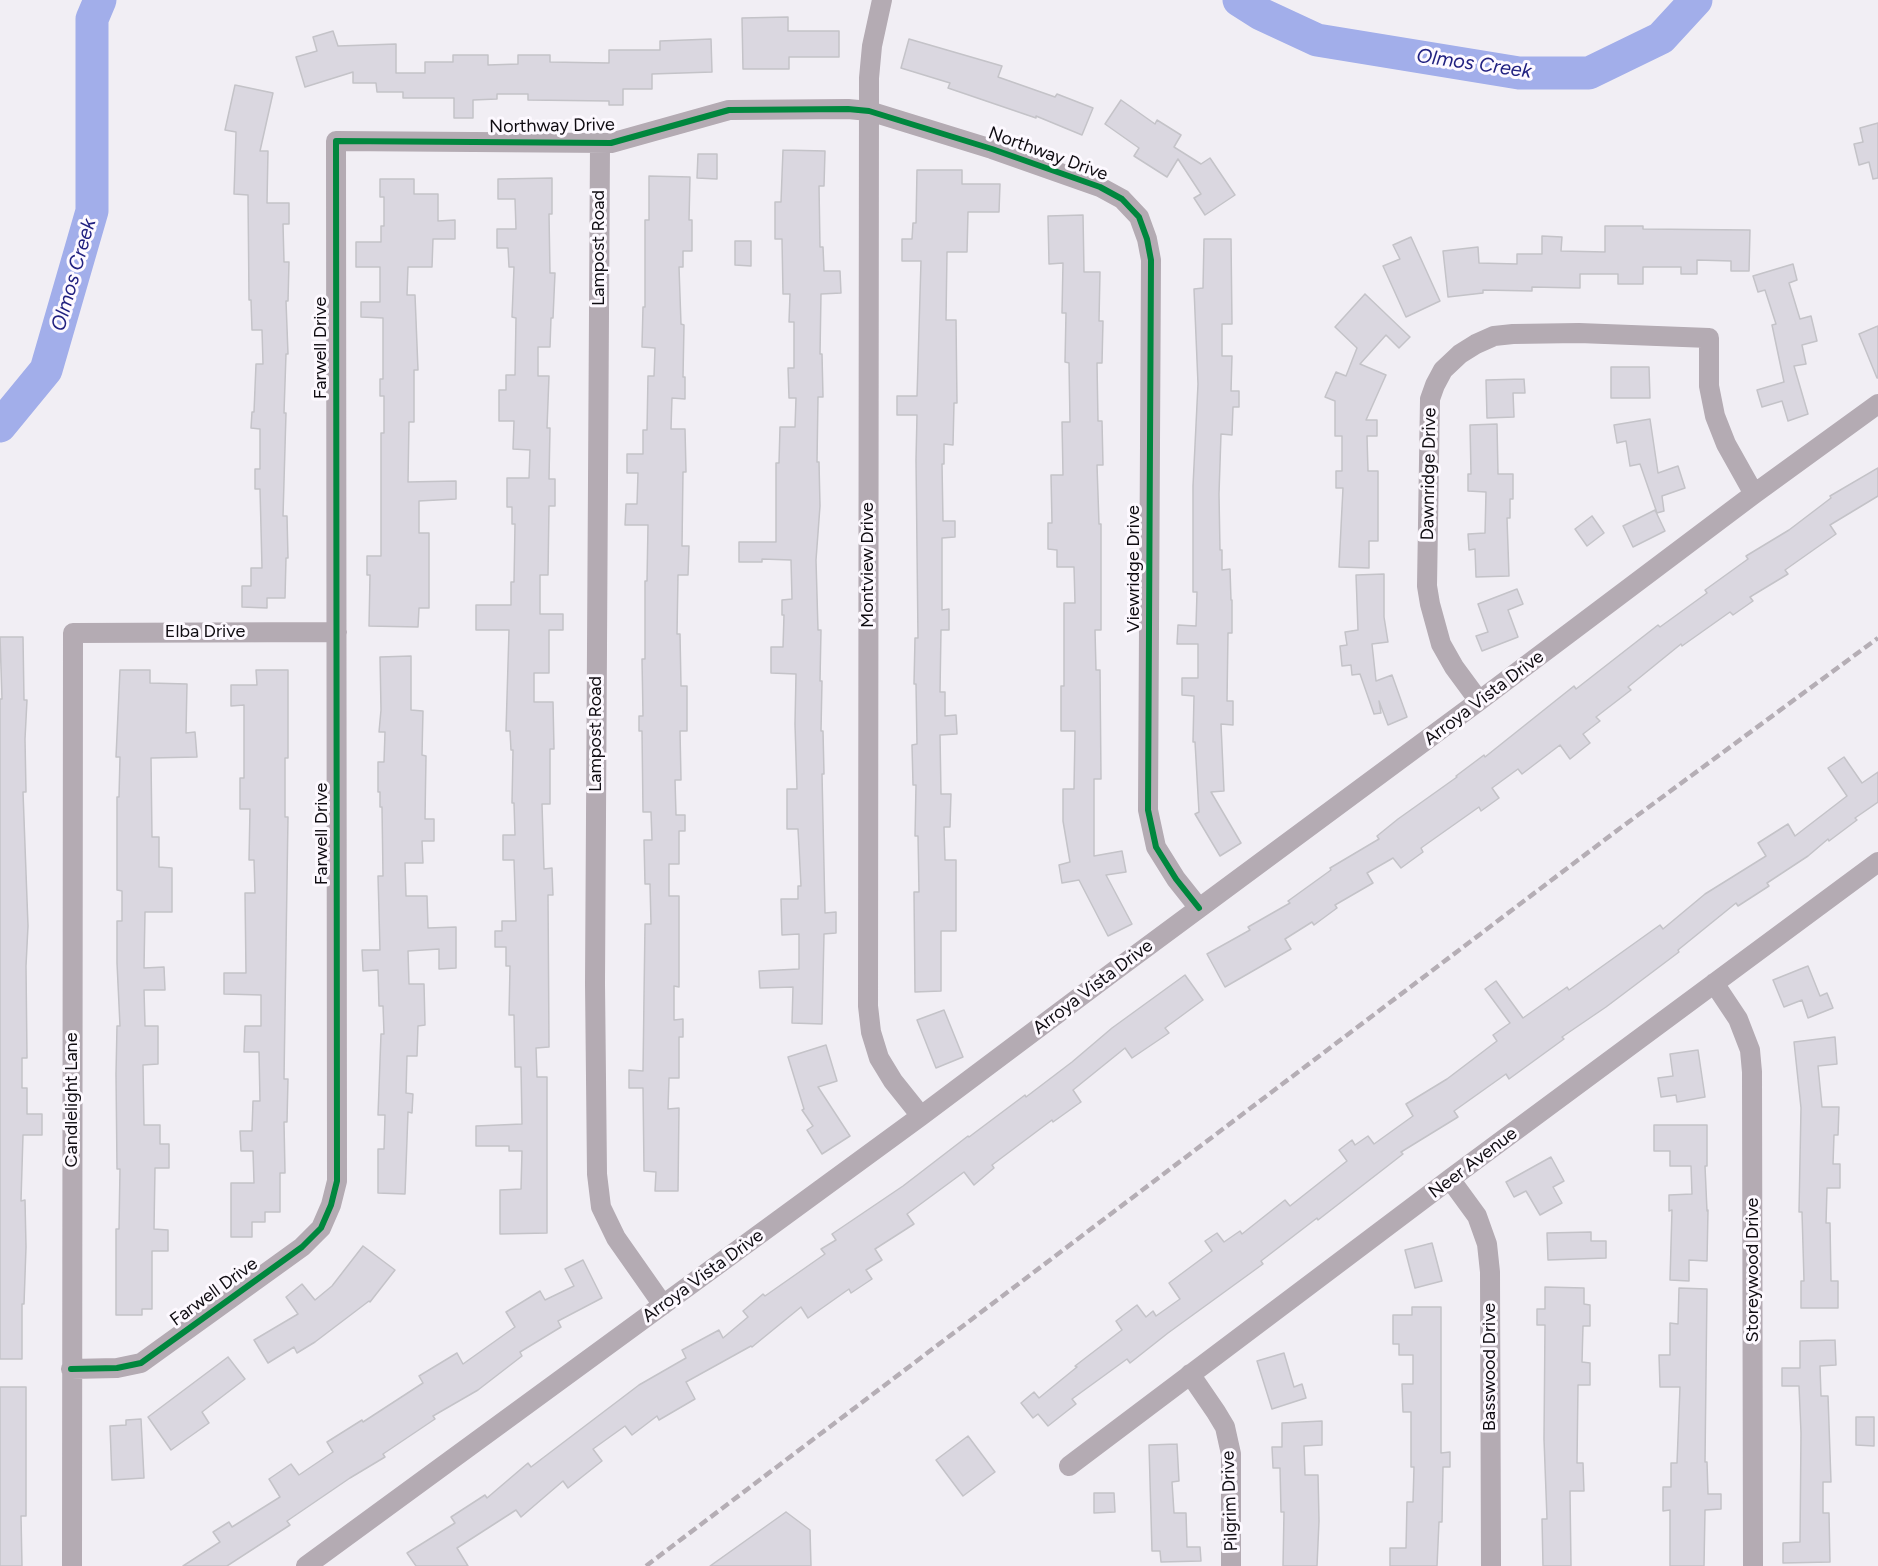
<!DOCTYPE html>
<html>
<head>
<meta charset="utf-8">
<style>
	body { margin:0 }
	canvas { display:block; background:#f1eef4 }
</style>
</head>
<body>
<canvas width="1878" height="1566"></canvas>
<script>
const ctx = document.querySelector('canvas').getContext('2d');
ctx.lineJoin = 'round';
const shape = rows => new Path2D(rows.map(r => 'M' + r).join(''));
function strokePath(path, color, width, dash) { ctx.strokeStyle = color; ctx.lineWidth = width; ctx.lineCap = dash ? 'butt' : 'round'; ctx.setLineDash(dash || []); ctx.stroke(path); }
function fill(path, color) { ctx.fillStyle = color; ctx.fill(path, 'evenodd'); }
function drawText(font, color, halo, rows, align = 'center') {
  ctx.font = font + ' Figtree,sans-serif'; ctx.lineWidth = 6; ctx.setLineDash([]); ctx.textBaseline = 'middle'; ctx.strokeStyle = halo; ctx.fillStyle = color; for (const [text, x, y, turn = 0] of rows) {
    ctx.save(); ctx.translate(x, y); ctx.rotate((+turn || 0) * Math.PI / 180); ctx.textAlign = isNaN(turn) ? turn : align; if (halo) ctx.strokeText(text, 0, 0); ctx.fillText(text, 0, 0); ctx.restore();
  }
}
const river = shape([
	[1239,0,1261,14,1317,40,1519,73,1589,73,1661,38,1696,0],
	[0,426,46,370,92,211,92,19,100,0]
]);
const building = shape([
	[788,17,788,31,839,31,839,57,789,57,789,69,743,69,742,18,788,17],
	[333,31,338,46,396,44,396,73,425,73,425,62,453,62,453,55,488,55,488,65,518,64,518,55,550,55,550,62,609,63,609,50,660,50,660,41,711,39,712,72,652,74,652,89,623,89,623,105,609,105,609,101,528,100,528,94,497,94,497,99,473,100,473,118,454,118,454,98,403,98,403,92,377,92,376,83,353,83,353,72,305,87,296,57,317,51,313,37,333,31],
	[909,39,1002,66,998,77,1055,97,1057,94,1093,108,1082,135,1036,116,1036,118,948,88,950,83,901,68,909,39],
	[235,85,273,93,260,151,268,151,267,203,289,203,289,224,283,224,284,262,289,262,288,301,286,301,288,354,286,354,284,413,286,413,283,516,287,516,288,558,286,558,285,598,267,598,267,608,242,607,242,586,251,586,251,568,262,568,260,489,255,489,255,469,260,469,260,429,251,428,252,412,254,412,256,364,263,364,262,330,252,330,251,300,249,300,248,195,234,194,236,132,225,130,235,85],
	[1121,100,1155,124,1157,120,1181,135,1174,147,1201,164,1210,158,1235,195,1205,215,1194,198,1201,194,1178,159,1167,177,1134,156,1139,148,1105,124,1121,100],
	[1878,123,1878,178,1873,179,1869,162,1859,165,1854,144,1863,142,1860,128,1878,123],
	[783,150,825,151,824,186,819,186,820,247,823,247,824,271,840,271,841,293,821,294,820,354,822,354,823,397,818,397,817,462,819,462,820,506,816,560,818,630,821,630,820,681,822,681,821,731,823,731,824,774,822,774,825,913,836,912,836,933,824,934,822,1024,792,1023,793,987,760,988,759,971,799,969,799,934,782,935,781,899,798,899,798,886,801,886,798,829,787,829,787,789,797,789,795,724,796,674,771,673,771,647,783,647,784,615,782,615,782,600,792,599,791,560,762,559,762,562,739,562,739,542,776,542,776,463,779,463,780,427,795,427,796,398,789,398,788,368,794,368,794,322,789,322,790,294,783,294,782,239,775,239,775,202,781,202,783,150],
	[698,154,717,154,717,179,697,178,698,154],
	[917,170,962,170,962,184,1000,184,999,212,968,212,967,252,947,252,946,320,956,320,957,403,954,403,953,445,944,444,944,464,942,464,943,521,955,521,955,537,942,538,942,610,949,609,949,630,941,630,940,692,945,692,945,716,956,715,957,734,940,735,941,794,951,794,950,827,944,827,945,860,956,860,956,931,941,931,941,991,915,992,914,892,919,892,918,836,915,836,916,785,913,785,912,745,917,744,916,684,914,684,915,638,918,638,916,460,917,415,897,415,897,396,917,396,921,261,902,261,902,239,912,239,913,223,916,223,917,170],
	[649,176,690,177,689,220,692,220,692,251,683,251,683,267,679,267,681,324,684,325,683,377,685,377,685,399,672,398,671,429,685,429,686,472,683,472,682,546,689,546,688,575,678,575,677,634,680,634,681,686,687,686,687,731,680,731,681,780,675,780,676,815,685,815,685,831,679,831,679,864,669,864,669,896,679,896,679,987,674,986,674,1020,683,1019,683,1037,679,1037,679,1078,669,1078,668,1109,679,1108,678,1191,655,1191,656,1172,644,1171,643,1088,629,1088,629,1070,643,1071,645,924,651,924,650,884,645,884,644,840,652,840,651,812,643,812,642,731,639,731,639,716,643,716,642,659,645,659,645,581,647,581,648,525,625,525,626,504,637,504,638,473,627,473,627,454,643,454,643,430,647,430,648,376,654,376,655,348,642,347,643,307,645,307,645,220,649,220,649,176],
	[552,178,552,214,549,214,550,273,555,273,553,318,551,318,550,347,538,347,538,376,549,376,547,428,550,428,549,479,555,479,555,506,549,506,548,575,540,575,540,614,563,614,563,630,549,630,549,673,534,673,534,702,553,702,554,749,550,749,550,804,542,804,544,869,552,868,553,895,548,895,549,1047,536,1048,537,1077,547,1077,547,1233,500,1234,500,1190,521,1189,522,1151,509,1151,509,1146,476,1146,476,1126,522,1124,521,1067,515,1067,514,1015,509,1015,510,966,506,966,506,947,495,947,495,931,502,931,502,921,516,921,514,860,503,860,503,835,515,835,514,803,512,803,513,750,511,750,510,731,506,731,509,630,476,630,476,605,511,605,511,582,514,582,515,524,512,524,512,507,507,507,507,478,529,478,530,450,513,449,514,421,499,421,499,390,506,390,506,375,515,375,516,318,512,317,514,267,509,267,508,248,497,248,497,229,516,229,515,199,498,199,498,179,552,178],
	[380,179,414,179,414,194,438,194,438,221,455,220,455,239,433,239,432,267,408,267,407,295,415,295,418,370,414,370,414,422,409,422,408,482,456,481,456,499,419,501,419,533,429,533,429,608,419,608,418,627,369,626,370,575,367,575,367,556,381,556,381,433,384,433,384,396,380,396,380,379,383,379,383,318,361,317,361,302,380,302,380,267,356,267,356,242,381,242,381,226,384,226,384,197,380,197,380,179],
	[1083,215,1084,272,1100,272,1099,321,1103,321,1102,363,1097,363,1098,421,1102,421,1103,465,1097,465,1099,524,1101,524,1101,630,1095,630,1096,670,1100,670,1101,779,1094,779,1094,856,1122,851,1126,872,1106,875,1132,924,1108,936,1079,880,1062,883,1059,865,1070,862,1063,821,1063,789,1074,789,1075,731,1061,731,1061,686,1064,686,1064,603,1075,603,1074,567,1057,567,1057,550,1048,549,1048,523,1052,523,1051,475,1063,475,1062,422,1070,422,1069,363,1065,362,1066,313,1062,313,1063,263,1049,264,1048,216,1083,215],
	[1605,226,1643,226,1643,229,1750,230,1749,271,1731,271,1731,261,1697,260,1697,274,1681,274,1681,267,1643,267,1643,284,1618,284,1618,274,1580,274,1580,288,1532,287,1532,291,1483,290,1483,293,1448,297,1443,251,1478,247,1479,263,1517,264,1517,254,1542,254,1542,236,1562,237,1561,251,1605,252,1605,226],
	[1411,237,1440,301,1406,317,1383,266,1400,259,1393,245,1411,237],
	[1204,239,1231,239,1232,324,1222,324,1222,356,1232,356,1231,391,1239,391,1239,407,1233,407,1232,435,1221,434,1219,494,1220,550,1222,550,1222,570,1230,569,1231,600,1232,600,1232,633,1228,633,1227,701,1233,701,1233,725,1221,724,1224,791,1211,792,1241,843,1220,856,1195,814,1199,812,1195,742,1193,742,1194,696,1182,695,1182,678,1198,678,1198,644,1177,644,1178,625,1196,626,1197,592,1193,592,1193,486,1198,384,1194,289,1203,288,1204,239],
	[735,241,751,241,751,266,735,265,735,241],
	[1793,264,1797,280,1789,283,1800,319,1811,316,1817,341,1802,345,1806,364,1794,366,1808,414,1788,421,1782,401,1762,407,1757,390,1784,382,1772,325,1776,324,1765,290,1758,292,1753,276,1793,264],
	[1365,294,1410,337,1399,348,1386,335,1360,364,1386,375,1366,420,1377,420,1377,436,1367,436,1368,471,1378,471,1378,541,1369,541,1369,568,1339,567,1343,488,1336,488,1336,471,1342,471,1342,436,1335,436,1335,401,1325,397,1336,372,1346,376,1357,348,1335,327,1365,294],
	[1878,326,1878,378,1877,378,1859,334,1878,326],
	[1611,367,1649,367,1650,398,1611,398,1611,367],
	[1524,379,1525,393,1513,393,1514,417,1487,418,1486,380,1524,379],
	[1650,419,1658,473,1678,466,1685,488,1662,496,1664,511,1657,513,1640,464,1630,466,1626,441,1617,443,1614,425,1650,419],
	[1497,424,1498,474,1513,474,1513,499,1510,499,1510,518,1507,518,1509,576,1476,577,1475,549,1469,550,1468,534,1485,533,1486,492,1468,491,1468,474,1471,474,1470,425,1497,424],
	[1878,468,1878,496,1830,525,1836,534,1785,570,1788,574,1750,597,1753,601,1733,615,1730,612,1682,646,1681,644,1628,687,1631,690,1596,717,1600,721,1583,734,1590,743,1570,759,1560,745,1522,774,1518,769,1492,788,1499,798,1481,811,1479,807,1421,848,1423,852,1401,868,1393,858,1367,873,1373,883,1335,905,1337,908,1314,925,1312,922,1285,939,1291,949,1225,987,1207,954,1250,930,1248,927,1290,903,1288,901,1331,870,1330,868,1379,839,1377,836,1398,819,1457,777,1456,776,1484,755,1485,757,1574,686,1576,689,1658,625,1660,627,1707,593,1705,590,1748,559,1746,556,1789,530,1831,498,1830,496,1878,468],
	[1655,510,1665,531,1633,547,1623,526,1655,510],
	[1592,516,1604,533,1587,546,1575,529,1592,516],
	[1384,574,1384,617,1388,642,1372,644,1376,681,1392,675,1407,717,1388,725,1379,701,1381,713,1374,714,1360,674,1352,675,1351,665,1342,666,1340,646,1347,645,1345,632,1358,630,1356,575,1384,574],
	[1517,589,1523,604,1508,610,1518,637,1482,651,1476,636,1488,632,1478,604,1517,589],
	[0,637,23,637,24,700,27,700,25,739,26,792,23,792,28,926,26,966,27,1058,22,1058,22,1088,27,1088,27,1114,42,1114,42,1135,23,1135,21,1201,25,1200,26,1247,24,1304,22,1304,22,1359,0,1359,0,699,2,699,0,637],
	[411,656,411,710,423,711,422,755,426,756,425,819,434,819,434,841,422,841,423,863,405,863,406,896,427,896,428,928,456,927,456,968,439,969,439,949,408,951,409,984,424,984,425,1025,418,1026,417,1056,407,1056,406,1093,413,1094,412,1113,408,1112,405,1194,378,1193,378,1149,384,1149,385,1115,378,1115,381,1034,384,1034,383,1006,379,1006,378,970,363,971,362,950,380,950,378,876,383,876,382,807,380,807,380,792,378,792,378,762,384,762,385,732,379,732,381,710,380,657,411,656],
	[120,670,150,670,150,683,187,684,186,733,195,732,197,757,151,758,152,837,159,837,159,867,172,868,172,912,145,912,144,968,164,967,165,990,144,990,145,1026,158,1026,158,1064,143,1065,144,1125,160,1125,160,1144,169,1144,169,1168,155,1168,154,1229,168,1230,168,1251,152,1251,152,1309,142,1309,142,1315,116,1315,116,1229,119,1229,120,1169,117,1169,116,1074,117,1026,120,1026,117,963,117,921,122,921,122,891,117,890,117,797,119,797,120,757,116,757,120,670],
	[256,670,288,670,288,758,285,758,285,817,288,817,284,1079,288,1079,287,1122,284,1122,285,1173,280,1173,280,1212,265,1212,265,1222,252,1222,252,1237,231,1237,231,1183,254,1183,253,1151,241,1151,240,1131,252,1131,253,1101,260,1101,259,1052,244,1052,245,1026,261,1026,261,995,224,994,224,973,246,973,245,893,255,893,254,860,249,860,250,809,240,809,240,778,244,778,244,705,231,706,231,685,257,685,256,670],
	[1844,757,1862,783,1878,772,1878,802,1855,818,1857,820,1829,841,1828,839,1808,856,1767,883,1769,886,1738,906,1736,903,1678,950,1679,952,1606,1007,1562,1037,1564,1039,1509,1079,1506,1074,1454,1111,1458,1117,1401,1152,1403,1154,1318,1220,1317,1218,1261,1261,1263,1264,1168,1333,1130,1363,1127,1359,1072,1399,1076,1404,1048,1426,1038,1414,1033,1418,1021,1403,1034,1392,1039,1398,1077,1367,1075,1366,1122,1330,1116,1321,1137,1305,1146,1317,1153,1311,1156,1316,1180,1299,1169,1283,1212,1251,1205,1241,1217,1233,1224,1242,1240,1231,1242,1234,1285,1200,1290,1206,1347,1161,1339,1150,1352,1140,1355,1145,1368,1136,1374,1144,1413,1116,1406,1104,1447,1079,1497,1041,1493,1035,1510,1023,1485,989,1496,981,1523,1018,1567,987,1569,990,1660,925,1663,929,1705,894,1766,856,1758,843,1788,824,1795,836,1847,796,1828,768,1844,757],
	[1808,966,1820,996,1827,993,1833,1008,1808,1018,1802,1000,1784,1007,1773,980,1808,966],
	[1185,975,1203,1000,1165,1028,1169,1033,1132,1058,1125,1048,1073,1090,1081,1102,1053,1122,1052,1120,992,1165,994,1168,974,1185,964,1172,907,1214,914,1224,875,1249,882,1260,866,1270,872,1279,851,1293,849,1289,808,1318,801,1307,752,1347,751,1346,686,1382,695,1399,659,1420,657,1416,632,1435,625,1426,593,1449,602,1461,568,1488,563,1481,521,1517,516,1510,457,1548,468,1566,416,1566,407,1553,455,1523,451,1517,485,1495,487,1498,528,1463,531,1467,639,1385,686,1358,682,1350,719,1330,723,1338,748,1317,743,1311,763,1294,765,1296,825,1254,821,1249,836,1240,832,1234,903,1186,968,1136,969,1137,1025,1095,1026,1097,1072,1062,1112,1028,1185,975],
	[944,1010,963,1057,936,1068,917,1020,944,1010],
	[1835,1037,1837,1064,1818,1066,1822,1107,1839,1107,1838,1135,1834,1135,1833,1164,1840,1164,1840,1188,1827,1188,1826,1223,1830,1223,1831,1281,1838,1281,1838,1308,1801,1308,1801,1281,1804,1281,1802,1212,1799,1212,1801,1108,1794,1042,1835,1037],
	[826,1045,837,1081,818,1087,850,1136,822,1154,807,1130,813,1126,802,1110,804,1109,788,1057,826,1045],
	[1698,1050,1705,1097,1677,1102,1676,1095,1661,1097,1658,1078,1673,1076,1670,1054,1698,1050],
	[1654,1125,1707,1125,1707,1166,1705,1166,1707,1211,1708,1210,1707,1261,1689,1260,1689,1281,1670,1280,1672,1210,1669,1211,1669,1195,1692,1194,1691,1166,1670,1166,1670,1151,1654,1151,1654,1125],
	[1551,1157,1564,1181,1553,1187,1562,1203,1540,1215,1526,1191,1514,1197,1506,1182,1551,1157],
	[1591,1232,1591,1241,1606,1241,1606,1258,1548,1260,1547,1233,1591,1232],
	[1432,1243,1442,1281,1415,1288,1405,1250,1432,1243],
	[363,1246,395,1270,370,1302,369,1301,315,1342,297,1353,294,1347,268,1363,254,1340,298,1314,286,1297,302,1284,315,1300,332,1286,363,1246],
	[583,1260,602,1298,558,1321,561,1327,520,1352,522,1356,478,1390,433,1416,435,1419,383,1454,385,1457,350,1478,287,1521,290,1525,227,1566,183,1566,220,1542,213,1532,229,1522,232,1527,280,1497,269,1479,291,1464,299,1475,333,1452,327,1442,362,1420,363,1422,423,1383,419,1376,457,1353,463,1364,515,1327,506,1312,540,1291,545,1300,574,1286,565,1269,583,1260],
	[1545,1287,1584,1288,1584,1304,1590,1305,1590,1326,1583,1326,1582,1362,1590,1363,1590,1385,1578,1385,1577,1463,1583,1463,1584,1491,1570,1491,1571,1566,1543,1566,1542,1519,1547,1519,1544,1439,1545,1325,1537,1325,1537,1309,1545,1309,1545,1287],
	[1679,1288,1707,1289,1705,1462,1707,1462,1708,1494,1721,1494,1721,1509,1705,1510,1704,1566,1670,1566,1670,1510,1663,1511,1663,1487,1671,1487,1671,1463,1677,1463,1680,1387,1660,1387,1659,1355,1670,1355,1670,1323,1678,1324,1679,1288],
	[1412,1307,1441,1307,1441,1453,1450,1452,1450,1467,1443,1467,1442,1522,1439,1522,1437,1566,1390,1566,1390,1548,1406,1548,1407,1502,1413,1502,1414,1467,1411,1467,1411,1412,1403,1412,1402,1384,1413,1384,1413,1355,1399,1355,1399,1344,1393,1344,1393,1315,1412,1315,1412,1307],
	[1835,1340,1836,1365,1820,1366,1821,1396,1828,1396,1831,1482,1823,1482,1823,1513,1829,1513,1830,1562,1783,1563,1783,1543,1800,1542,1801,1433,1799,1386,1782,1386,1782,1368,1800,1368,1800,1341,1835,1340],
	[1284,1353,1294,1387,1302,1384,1306,1398,1272,1409,1257,1361,1284,1353],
	[228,1357,245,1379,202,1412,209,1423,171,1450,148,1417,228,1357],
	[0,1387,26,1387,26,1516,21,1516,22,1566,0,1566,0,1387],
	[1856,1417,1874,1417,1874,1446,1856,1445,1856,1417],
	[141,1419,144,1478,112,1480,110,1426,126,1425,126,1420,141,1419],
	[1322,1421,1322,1445,1304,1446,1305,1475,1318,1475,1319,1521,1317,1566,1283,1566,1284,1512,1281,1512,1280,1468,1273,1468,1272,1447,1282,1447,1282,1423,1322,1421],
	[968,1436,995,1472,963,1496,936,1460,968,1436],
	[1177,1444,1179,1481,1172,1482,1174,1513,1186,1513,1187,1547,1200,1547,1201,1561,1161,1562,1160,1551,1152,1551,1149,1445,1177,1444],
	[1094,1493,1114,1493,1115,1512,1094,1513,1094,1493],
	[786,1512,810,1530,811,1566,710,1566,786,1512]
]);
const street = shape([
	[882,0,872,46,869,78,868,1006,871,1032,879,1058,893,1081,921,1116],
	[600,144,595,983,597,1174,601,1207,616,1238,663,1305],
	[1479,701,1454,667,1441,644,1430,604,1427,586,1430,399,1435,385,1443,370,1460,354,1476,344,1494,336,1513,334,1579,333,1709,338,1709,386,1715,416,1726,444,1754,494],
	[1714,983,1738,1019,1750,1050,1752,1072,1753,1566],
	[1450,1179,1477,1216,1487,1244,1490,1272,1491,1566],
	[71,1369,117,1368,141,1363,302,1247,321,1228,331,1205,337,1181,336,141,611,143,729,110,848,109,869,111,992,149,1100,187,1122,199,1139,217,1147,239,1151,260,1148,810,1156,847,1176,879,1199,908],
	[1190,1374,1216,1412,1225,1427,1231,1454,1231,1566],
	[1069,1466,1450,1179,1878,862],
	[72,1566,73,633,337,632],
	[306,1566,921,1116,1117,969,1479,701,1754,494,1878,404]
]);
const rail = shape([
	[646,1566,1619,829,1878,638]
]);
const cycleway = shape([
	[71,1369,117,1368,141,1363,302,1247,321,1228,331,1205,337,1181,336,141,611,143,729,110,848,109,869,111,992,149,1100,187,1122,199,1139,217,1147,239,1151,260,1148,810,1156,847,1176,879,1199,908]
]);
const streetNames = [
	["Northway Drive",552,126,-1],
	["Northway Drive",1048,154,20],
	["Lampost Road",599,248,-90],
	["Farwell Drive",321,348,-90],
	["Dawnridge Drive",1429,474,-89],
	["Montview Drive",868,565,-90],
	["Viewridge Drive",1134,569,-90],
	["Elba Drive",205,632],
	["Arroya Vista Drive",1484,698,-37],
	["Lampost Road",596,734,-90],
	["Farwell Drive",322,834,-90],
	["Arroya Vista Drive",1093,987,-37],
	["Candlelight Lane",72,1100,-90],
	["Neer Avenue",1473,1163,-37],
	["Storeywood Drive",1753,1270,-90],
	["Arroya Vista Drive",703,1276,-36],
	["Farwell Drive",214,1292,-36],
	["Basswood Drive",1490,1367,-90],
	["Pilgrim Drive",1230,1501,-92]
];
const waterNames = [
	["Olmos Creek",1474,64,8],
	["Olmos Creek",74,275,-74]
];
strokePath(river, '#a2aeea', 33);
fill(building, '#dad7e0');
strokePath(building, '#c4c3c8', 1.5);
strokePath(street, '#b4abb3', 20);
strokePath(rail, '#b5aeb5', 4.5, [9, 4.5]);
strokePath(cycleway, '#00873e', 6);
drawText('18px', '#0f0c11', '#fdf9ff', streetNames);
drawText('italic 20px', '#212180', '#fdf9ff', waterNames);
</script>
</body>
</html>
